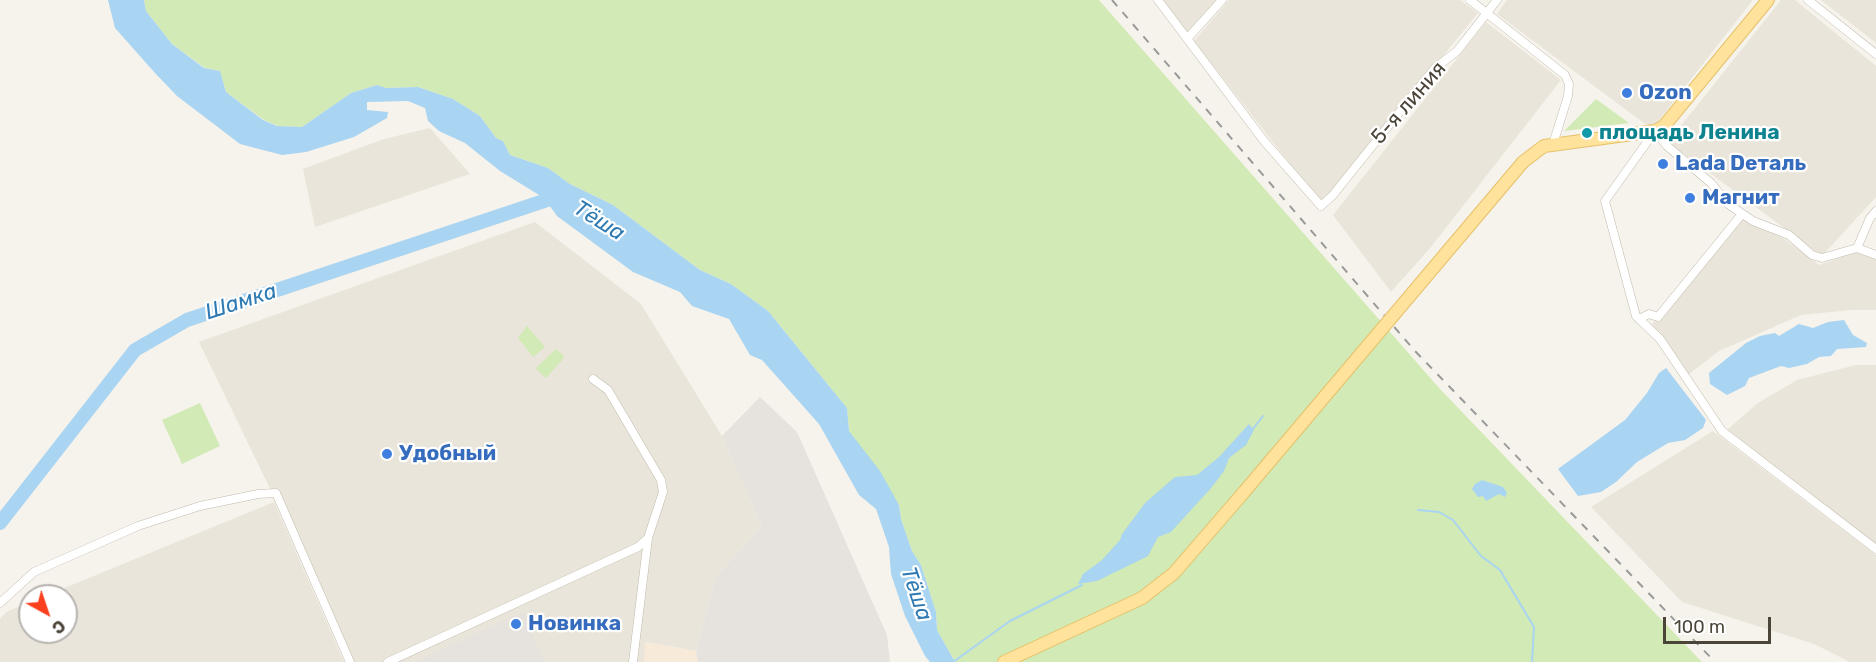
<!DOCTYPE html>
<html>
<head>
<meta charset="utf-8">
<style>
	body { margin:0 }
	#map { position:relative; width:1876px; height:662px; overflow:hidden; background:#f6f3ec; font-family:Rubik,sans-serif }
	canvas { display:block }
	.north { position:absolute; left:18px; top:584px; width:60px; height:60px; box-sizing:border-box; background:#fff; border:2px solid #b7b4b0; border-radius:50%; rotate:140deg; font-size:16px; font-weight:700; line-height:24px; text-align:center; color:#4b4439 }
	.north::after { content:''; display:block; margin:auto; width:21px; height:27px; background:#fc3f1d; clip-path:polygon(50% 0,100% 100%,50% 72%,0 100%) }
	.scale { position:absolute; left:1663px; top:617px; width:108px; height:27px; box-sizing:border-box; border:3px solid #4b4439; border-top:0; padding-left:8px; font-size:18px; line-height:21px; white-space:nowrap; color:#4b4439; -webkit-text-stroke:4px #fff; paint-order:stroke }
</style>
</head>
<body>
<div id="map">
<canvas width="1876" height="662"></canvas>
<div class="north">С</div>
<div class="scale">100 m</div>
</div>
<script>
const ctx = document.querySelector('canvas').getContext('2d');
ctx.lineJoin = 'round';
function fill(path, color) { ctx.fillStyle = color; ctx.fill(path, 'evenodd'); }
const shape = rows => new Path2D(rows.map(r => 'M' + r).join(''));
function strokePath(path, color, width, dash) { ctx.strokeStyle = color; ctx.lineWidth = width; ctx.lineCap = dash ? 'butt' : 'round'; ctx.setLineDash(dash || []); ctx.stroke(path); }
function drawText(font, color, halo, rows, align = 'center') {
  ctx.font = font + ' Rubik,sans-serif'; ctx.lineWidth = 4.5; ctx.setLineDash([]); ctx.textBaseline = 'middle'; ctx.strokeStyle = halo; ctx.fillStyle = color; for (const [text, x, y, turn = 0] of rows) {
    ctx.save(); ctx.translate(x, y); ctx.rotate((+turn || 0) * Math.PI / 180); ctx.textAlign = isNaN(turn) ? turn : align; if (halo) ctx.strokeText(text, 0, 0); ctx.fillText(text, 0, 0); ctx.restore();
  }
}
const residential = shape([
	[1163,0,1216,0,1186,33],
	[1229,0,1460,0,1478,13,1322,205,1194,41],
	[1507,0,1753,0,1652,129,1497,14],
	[1781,0,1795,0,1876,66,1876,197,1822,256,1668,142],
	[1821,0,1876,0,1876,43],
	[1486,22,1561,80,1431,247,1391,292,1333,215],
	[430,128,470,174,315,227,303,169,384,139],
	[1743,218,1783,238,1819,265,1856,252,1876,260,1876,310,1851,310,1801,315,1719,351,1688,375,1649,326,1659,318],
	[535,222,641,304,722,436,762,527,716,576,696,651,646,642,644,662,354,662,199,342],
	[1856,365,1876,365,1876,545,1727,430,1758,403,1797,380],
	[1713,431,1876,555,1876,662,1850,662,1814,644,1682,602,1591,507],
	[274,502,344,662,0,662,0,619,6,612,30,602,30,632,66,632,66,596,45,596]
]);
const commercial = shape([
	[645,642,696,651,698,662,644,662]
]);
const industrial = shape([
	[760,397,797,432,887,635,890,662,698,662,696,651,716,576,762,527,722,436],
	[524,612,544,662,416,662,512,617]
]);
const green = shape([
	[144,0,1099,0,1440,389,1702,662,955,662,937,630,936,612,921,565,912,551,901,519,899,505,849,431,847,408,768,311,731,284,700,270,613,205,570,184,548,168,510,155,503,141,496,138,480,116,453,99,418,87,386,88,377,85,351,93,302,127,278,126,264,120,226,92,220,71,205,68,172,44,146,11],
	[1596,99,1629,123,1564,131],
	[527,326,545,347,533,357,518,338],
	[556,349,564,356,563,359,547,377,544,377,536,368],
	[200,403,220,446,182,464,162,420]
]);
const water = shape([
	[108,0,144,0,146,11,172,44,204,68,220,71,226,92,263,120,277,126,302,127,351,93,377,85,386,88,418,87,453,99,480,116,496,138,503,141,510,155,548,168,570,184,613,205,700,270,731,284,768,311,847,408,849,431,880,471,899,505,901,519,912,551,921,565,936,612,937,630,955,662,930,662,925,656,905,616,891,574,889,547,876,509,859,495,819,424,762,360,750,355,729,319,692,306,680,292,633,272,557,216,544,198,500,171,465,143,439,131,428,121,425,108,408,101,367,102,367,110,388,112,387,118,354,137,306,152,282,155,240,144,177,96,155,73,115,28],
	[1844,320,1853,335,1867,343,1866,347,1837,349,1831,356,1819,357,1807,364,1789,368,1781,366,1749,378,1745,386,1727,395,1710,384,1709,373,1746,343,1760,336,1775,333,1779,336,1799,324,1813,328,1828,322],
	[1666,368,1706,420,1703,428,1685,440,1668,443,1637,462,1616,482,1601,492,1578,496,1558,469,1625,420,1647,393,1659,373],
	[1249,424,1254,430,1246,445,1229,458,1224,471,1212,487,1171,532,1158,537,1148,556,1097,581,1078,584,1083,574,1102,560,1120,540,1122,534,1145,503,1175,477,1197,475,1219,457],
	[1482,480,1503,487,1507,493,1505,497,1499,494,1486,501,1483,496,1478,497,1472,489,1475,484]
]);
const stream = shape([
	[1252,430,1263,416],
	[1418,510,1439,512,1453,520,1481,556,1500,570,1534,627,1532,662],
	[953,662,1010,621,1082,585]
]);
const river = shape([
	[0,523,135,350,187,320,559,196]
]);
const street = shape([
	[1158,0,1264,141,1321,206,1333,195,1434,69,1457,51,1497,0],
	[1470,0,1565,75,1569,84,1568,96,1553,144],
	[1808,0,1876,54],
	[1187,39,1222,0],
	[1857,248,1822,258,1812,255,1789,235,1753,221,1728,204,1711,183,1667,146,1655,131,1605,201,1636,316,1660,339,1722,431,1876,549],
	[1857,248,1870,218,1876,211],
	[1857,248,1876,255],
	[1639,319,1649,314,1658,317,1742,214],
	[593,379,608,390,661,480,663,492,648,538,633,662],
	[0,603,34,572,138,526,200,506,258,494,276,493,350,662],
	[388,662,638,547,648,538]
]);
const primary = shape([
	[1523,162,1544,146,1655,131,1664,126,1768,0],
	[1004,662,1142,598,1174,573,1244,492]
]);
const rail = shape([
	[1112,0,1415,351,1715,662]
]);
const primaryBridge = shape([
	[1244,492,1523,162]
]);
const markers = [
	[1627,93,6,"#3f7fe0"],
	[1587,133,6,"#0f9aa8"],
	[1663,164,6,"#3f7fe0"],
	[1690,198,6,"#3f7fe0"],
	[387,454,6,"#3f7fe0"],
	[516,624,6,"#3f7fe0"]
];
const shopNames = [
	["Ozon",1639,93],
	["Lada Dеталь",1675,164],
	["Магнит",1702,198],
	["Удобный",399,454],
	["Новинка",528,624]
];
const streetNames = [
	["5-я линия",1409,103,-49]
];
const cultureNames = [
	["площадь Ленина",1599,133]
];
const waterNames = [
	["Тёша",599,221,32],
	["Шамка",241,302,-18],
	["Тёша",916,594,71]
];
fill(residential, '#eae5da');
fill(commercial, '#f7ead8');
fill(industrial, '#e6e2dd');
fill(green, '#d2eab5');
fill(water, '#a9d4f2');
strokePath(stream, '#a9d4f2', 2);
strokePath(river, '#a9d4f2', 14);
strokePath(street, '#c2bbae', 9);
strokePath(primary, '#e6c16a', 14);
strokePath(street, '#fff', 8);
strokePath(primary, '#ffe39c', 12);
strokePath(rail, '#9a9a9a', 2, [8, 8]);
strokePath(primaryBridge, '#e6c16a', 14, []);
strokePath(primaryBridge, '#ffe39c', 12);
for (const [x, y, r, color] of markers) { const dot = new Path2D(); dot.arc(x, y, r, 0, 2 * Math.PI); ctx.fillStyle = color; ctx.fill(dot); strokePath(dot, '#fff', 2); }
drawText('bold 21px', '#366cbe', '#fff', shopNames, 'left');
drawText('21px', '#4b4439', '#fff', streetNames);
drawText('bold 21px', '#0d838f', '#fff', cultureNames, 'left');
drawText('italic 22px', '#2e7ab2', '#fff', waterNames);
</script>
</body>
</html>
